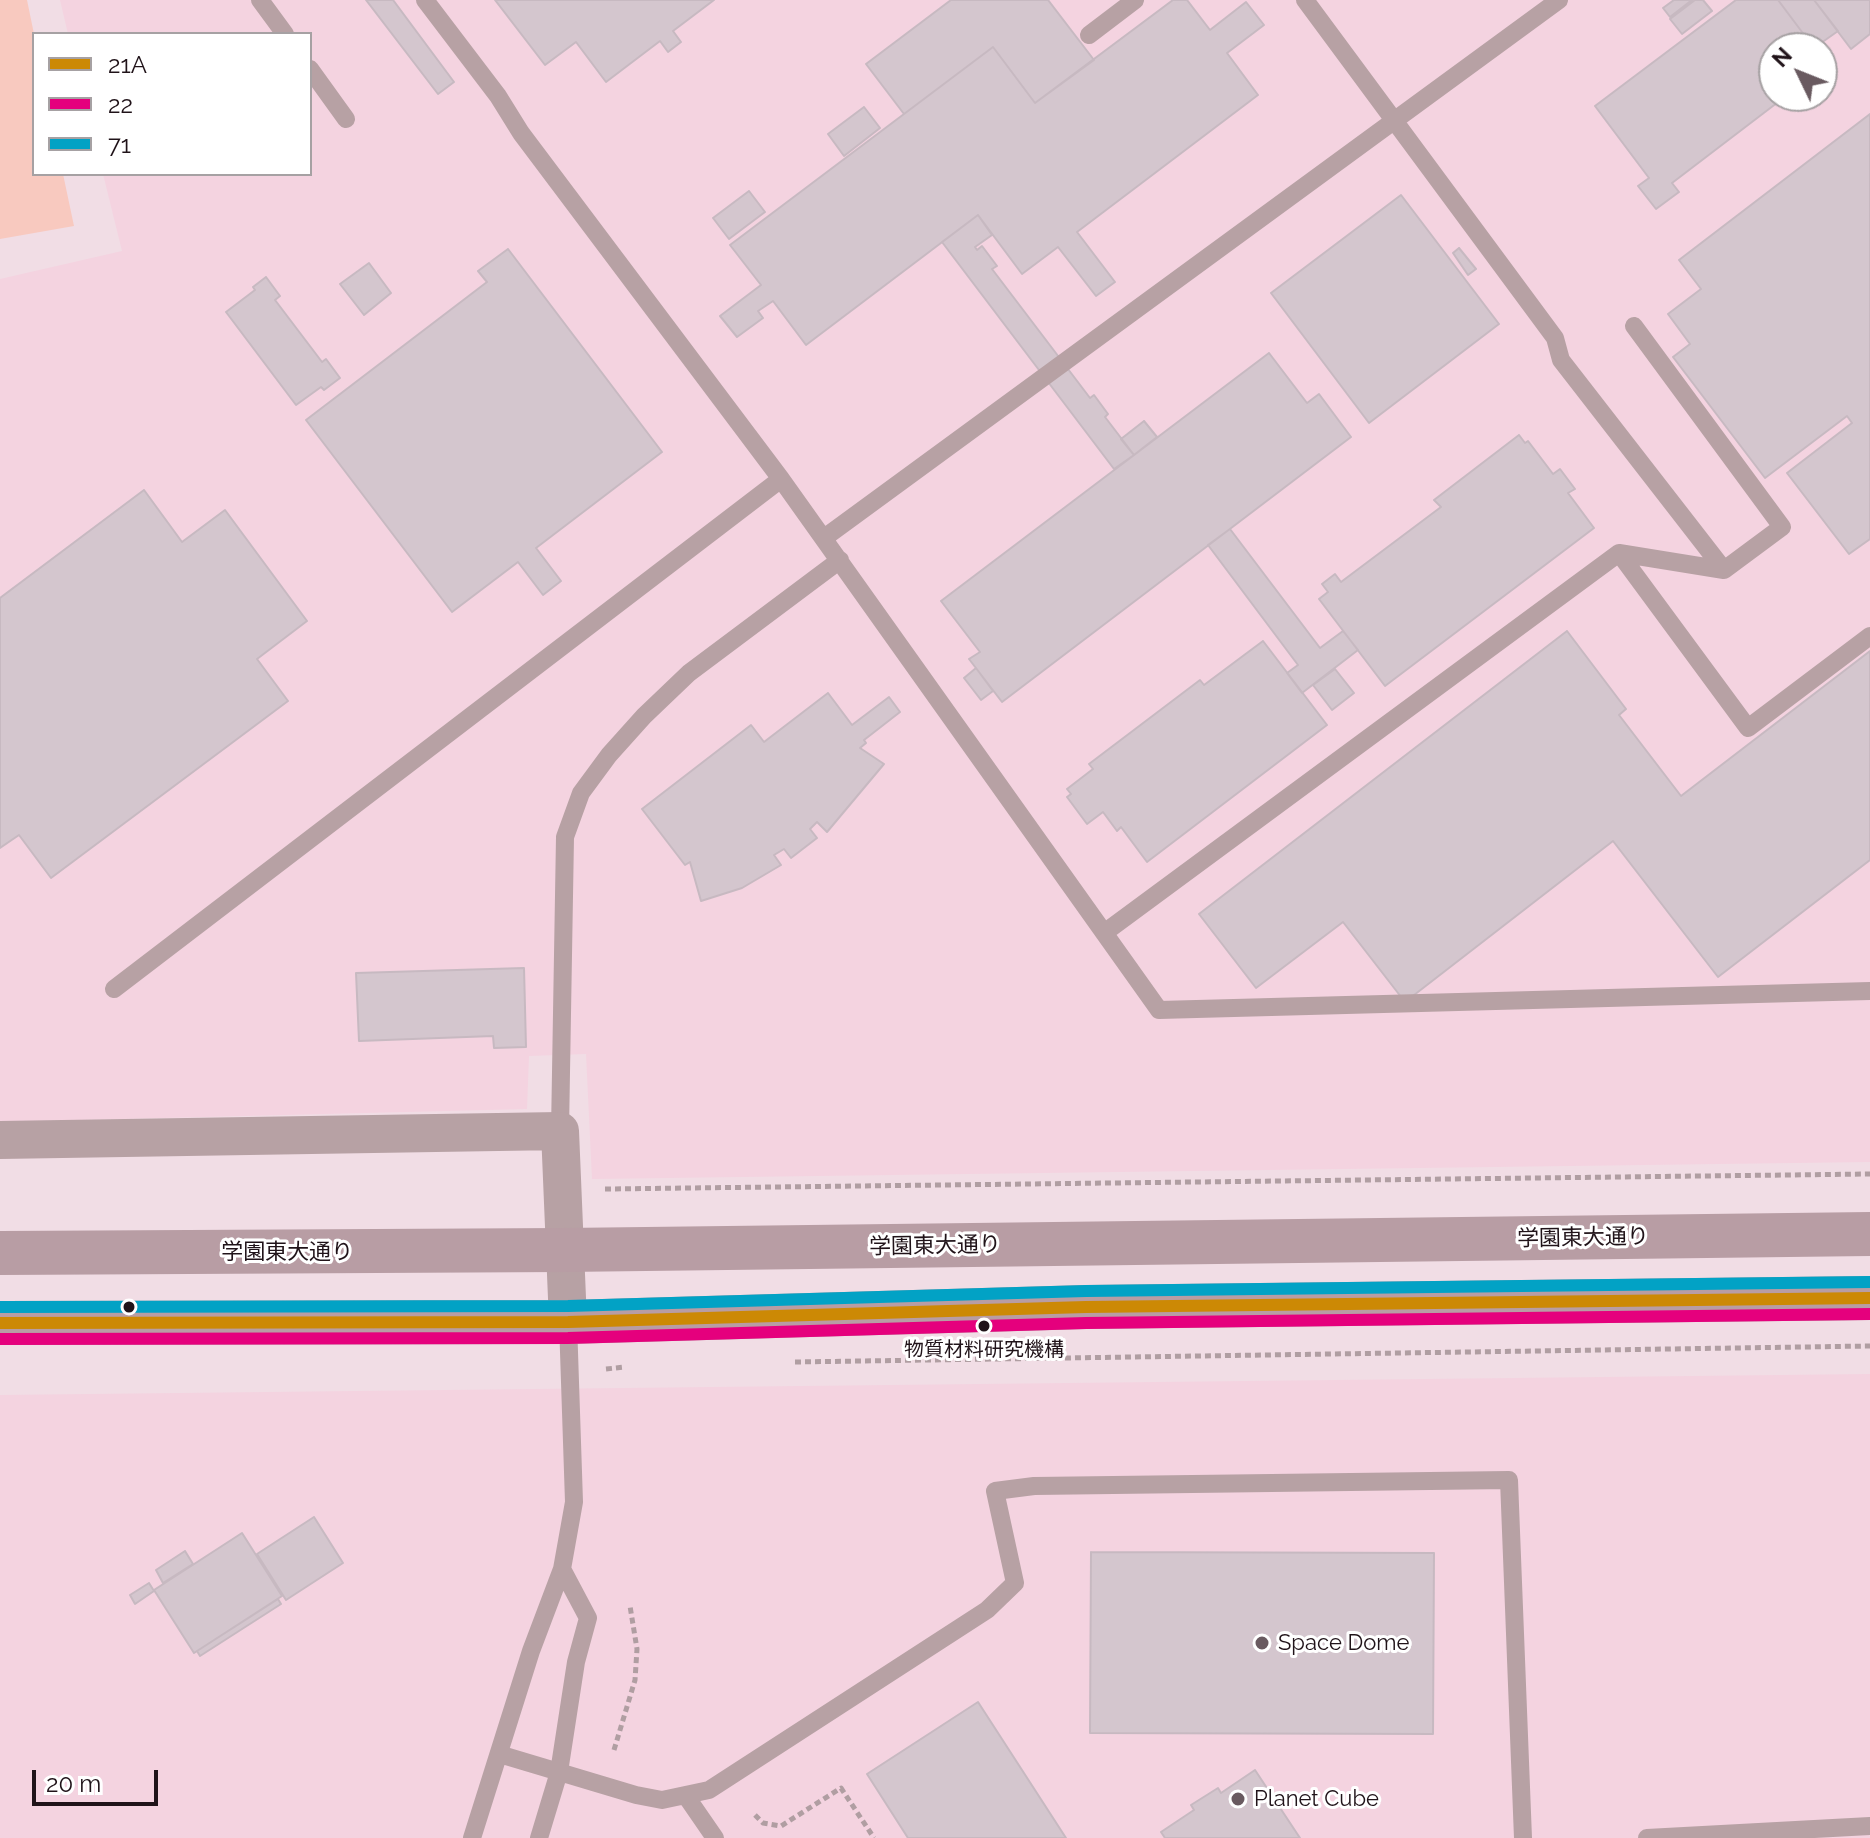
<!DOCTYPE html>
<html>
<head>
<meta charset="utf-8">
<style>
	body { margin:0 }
	#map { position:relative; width:1870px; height:1838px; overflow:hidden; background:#f1dde5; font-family:Raleway,sans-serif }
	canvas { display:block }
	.legend { position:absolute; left:32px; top:32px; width:280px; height:144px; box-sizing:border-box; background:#fff; border:2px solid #a6a1a3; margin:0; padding:10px 14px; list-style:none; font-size:24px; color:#201319 }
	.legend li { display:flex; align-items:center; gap:16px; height:40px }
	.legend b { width:40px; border:2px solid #a6a1a3 }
	.north { position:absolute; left:1758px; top:32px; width:80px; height:80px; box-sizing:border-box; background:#fff; border:2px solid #a6a1a3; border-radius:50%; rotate:313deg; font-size:22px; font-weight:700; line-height:32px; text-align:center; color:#201319 }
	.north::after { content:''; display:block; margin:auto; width:28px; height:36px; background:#695a60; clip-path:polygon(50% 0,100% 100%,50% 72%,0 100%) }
	.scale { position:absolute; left:32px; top:1770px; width:126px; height:36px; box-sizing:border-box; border:4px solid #201319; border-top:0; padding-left:10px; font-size:24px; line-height:28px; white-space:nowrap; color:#201319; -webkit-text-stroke:6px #fff; paint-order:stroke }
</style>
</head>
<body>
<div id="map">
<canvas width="1870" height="1838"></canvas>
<ul class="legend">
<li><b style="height:10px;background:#cc8905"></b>21A</li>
<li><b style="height:10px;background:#e5007d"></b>22</li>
<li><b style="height:10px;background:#02a2c5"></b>71</li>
</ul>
<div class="north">N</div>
<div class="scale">20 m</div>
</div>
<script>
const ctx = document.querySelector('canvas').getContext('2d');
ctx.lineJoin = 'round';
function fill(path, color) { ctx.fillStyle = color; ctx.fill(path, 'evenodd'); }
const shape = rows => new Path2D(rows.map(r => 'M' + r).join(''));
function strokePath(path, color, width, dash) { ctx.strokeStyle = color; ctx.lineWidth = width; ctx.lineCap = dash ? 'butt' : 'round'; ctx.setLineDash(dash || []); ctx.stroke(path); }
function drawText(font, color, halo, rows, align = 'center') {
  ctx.font = font + ' Raleway,"Noto Sans JP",sans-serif'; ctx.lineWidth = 6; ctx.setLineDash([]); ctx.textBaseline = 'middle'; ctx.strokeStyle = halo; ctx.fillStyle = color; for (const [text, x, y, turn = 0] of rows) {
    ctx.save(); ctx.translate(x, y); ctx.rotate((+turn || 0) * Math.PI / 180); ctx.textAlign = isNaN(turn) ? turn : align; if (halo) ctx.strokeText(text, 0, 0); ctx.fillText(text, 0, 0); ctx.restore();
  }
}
const built = shape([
	[60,0,1870,0,1870,1162,592,1179,586,1054,529,1056,527,1109,0,1122,0,279,122,251,103,174,310,174,310,34,68,34],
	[1774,48,1822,48,1822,96,1774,96],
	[1870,1374,1870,1838,0,1838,0,1395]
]);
const green = shape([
	[0,0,27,0,34,34,34,174,63,174,74,226,0,239]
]);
const building = shape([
	[366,0,393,0,454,82,438,94,366,0],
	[495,0,714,0,673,31,681,42,668,52,660,41,606,82,576,42,545,65,495,0],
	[951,0,1048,0,1094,60,1035,103,993,47,904,114,866,64,951,0],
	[1173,0,1187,0,1210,30,1246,2,1264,25,1227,53,1258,95,1077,232,1115,282,1096,296,1058,247,1022,274,978,215,806,345,773,301,758,311,763,318,737,337,720,316,761,285,730,245,993,47,1035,103,1173,0],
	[1674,0,1692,0,1670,17,1663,8,1674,0],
	[1695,0,1703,0,1712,11,1682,34,1670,19,1695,0],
	[1736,0,1778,0,1814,48,1774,48,1774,96,1786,96,1672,183,1679,192,1656,209,1638,186,1649,178,1595,106,1736,0],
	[1778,0,1814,0,1838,31,1814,48,1778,0],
	[1814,0,1870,0,1870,34,1851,49,1814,0],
	[864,107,880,128,844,156,828,134,864,107],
	[1870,114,1870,539,1849,554,1787,473,1852,423,1847,416,1765,478,1673,357,1690,344,1668,314,1701,289,1679,260,1870,114],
	[749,191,765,212,729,239,713,218,749,191],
	[1401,195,1499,324,1369,423,1271,293,1401,195],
	[978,215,992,235,975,247,977,250,982,246,997,266,992,269,1090,398,1094,395,1108,414,1105,417,1134,455,1114,469,942,242,978,215],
	[1459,248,1476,269,1468,275,1453,253,1459,248],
	[508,249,662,452,536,548,561,581,543,595,518,562,452,612,306,420,487,282,478,271,508,249],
	[369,263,391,293,364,315,340,284,369,263],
	[266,277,280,296,275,300,322,362,326,359,340,378,324,390,321,387,296,405,226,312,255,290,253,287,266,277],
	[1269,353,1307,403,1319,394,1351,437,1002,702,969,659,980,652,941,601,1269,353],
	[1144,421,1157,437,1134,455,1121,439,1144,421],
	[1519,435,1525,443,1528,441,1553,474,1560,469,1575,489,1568,493,1594,528,1385,686,1319,599,1328,592,1322,584,1335,574,1341,582,1441,507,1434,500,1519,435],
	[144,490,182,542,225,510,307,621,257,659,288,701,51,878,19,835,0,848,0,598,144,490],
	[1230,529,1320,648,1343,631,1358,650,1302,693,1287,673,1298,665,1208,545,1230,529],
	[1567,631,1626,709,1619,715,1681,796,1870,651,1870,860,1718,977,1613,841,1405,1002,1343,922,1256,988,1199,914,1567,631],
	[1263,641,1327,725,1147,862,1121,827,1117,831,1103,812,1087,824,1067,797,1071,794,1067,789,1093,769,1089,764,1200,680,1204,685,1263,641],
	[976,668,993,691,981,700,964,678,976,668],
	[1335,669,1354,693,1332,710,1313,685,1335,669],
	[828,693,852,725,889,697,900,712,864,740,866,743,860,748,884,764,827,832,817,822,810,829,817,838,791,858,784,849,774,855,781,865,742,888,701,901,690,862,685,865,642,809,751,725,764,742,828,693],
	[524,968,526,1047,494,1048,493,1036,359,1041,356,973,524,968],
	[314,1517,343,1563,286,1600,257,1554,314,1517],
	[242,1533,282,1596,194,1653,154,1590,242,1533],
	[185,1551,193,1564,163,1583,156,1570,185,1551],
	[1091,1552,1434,1553,1433,1734,1090,1733,1091,1552],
	[149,1583,154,1591,135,1604,130,1595,149,1583],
	[278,1599,281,1604,200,1656,197,1651,278,1599],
	[978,1702,1066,1838,908,1838,867,1774,978,1702],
	[1255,1770,1300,1838,1165,1838,1161,1832,1194,1810,1191,1805,1218,1788,1221,1793,1255,1770]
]);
const path = shape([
	[605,1189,1870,1174],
	[795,1362,1870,1346],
	[606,1369,625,1367],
	[614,1750,635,1680,637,1649,630,1606],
	[755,1815,763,1823,781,1826,841,1788,874,1838]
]);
const service = shape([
	[260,0,285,34],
	[425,0,498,96,521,133,781,479,1159,1010,1870,991],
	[1305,0,1555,338,1561,360,1724,570],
	[1089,35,1135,0],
	[310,69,346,119],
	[824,538,1559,0],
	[1619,553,1748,728,1870,636],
	[1104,933,1619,553,1724,570,1782,527,1634,326],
	[114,989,781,479],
	[560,1131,565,837,581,793,609,755,644,716,689,673,840,560],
	[562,1569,574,1502,568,1322],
	[499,1754,636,1795,662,1800,709,1790,987,1610,1015,1583,995,1491,1034,1486,1509,1480,1523,1838],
	[686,1796,715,1838],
	[472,1838,531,1651,562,1569,588,1618,576,1662,559,1772,539,1838],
	[1647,1838,1870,1826]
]);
const minor = shape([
	[0,1140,560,1131,568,1322]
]);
const primary = shape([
	[0,1253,564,1250,1870,1234],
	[0,1323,568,1322,1086,1307,1870,1298]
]);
const bus1 = shape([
	[0,1323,568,1322,1086,1307,1870,1298]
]);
const bus2 = shape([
	[0,1339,568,1338,1086,1323,1870,1314]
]);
const bus3 = shape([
	[0,1307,568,1306,1086,1291,1870,1282]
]);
const markers = [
	[129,1307,7,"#201319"],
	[984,1326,7,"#201319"],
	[1262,1643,8,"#695a60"],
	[1238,1799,8,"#695a60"]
];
const busNames = [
	["物質材料研究機構",984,1350]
];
const streetNames = [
	["学園東大通り",1583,1238,-1],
	["学園東大通り",935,1246,-1],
	["学園東大通り",287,1252]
];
const poiNames = [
	["Space Dome",1278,1643],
	["Planet Cube",1254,1799]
];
fill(built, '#f4d3e0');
fill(green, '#f8c9bf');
fill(building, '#d4c6ce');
strokePath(building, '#c7b9c1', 2);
strokePath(path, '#b09ea2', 5, [6, 4]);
strokePath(service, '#b7a1a4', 18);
strokePath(minor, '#b7a1a4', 38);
strokePath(primary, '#b89da4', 44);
strokePath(bus1, '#cc8905', 12);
strokePath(bus2, '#e5007d', 12);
strokePath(bus3, '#02a2c5', 12);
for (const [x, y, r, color] of markers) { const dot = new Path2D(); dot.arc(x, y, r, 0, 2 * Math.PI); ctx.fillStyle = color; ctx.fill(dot); strokePath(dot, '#fff', 3); }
drawText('20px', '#201319', '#fff', busNames);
drawText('22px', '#201319', '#fff', streetNames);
drawText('22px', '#201319', '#fff', poiNames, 'left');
</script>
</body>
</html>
